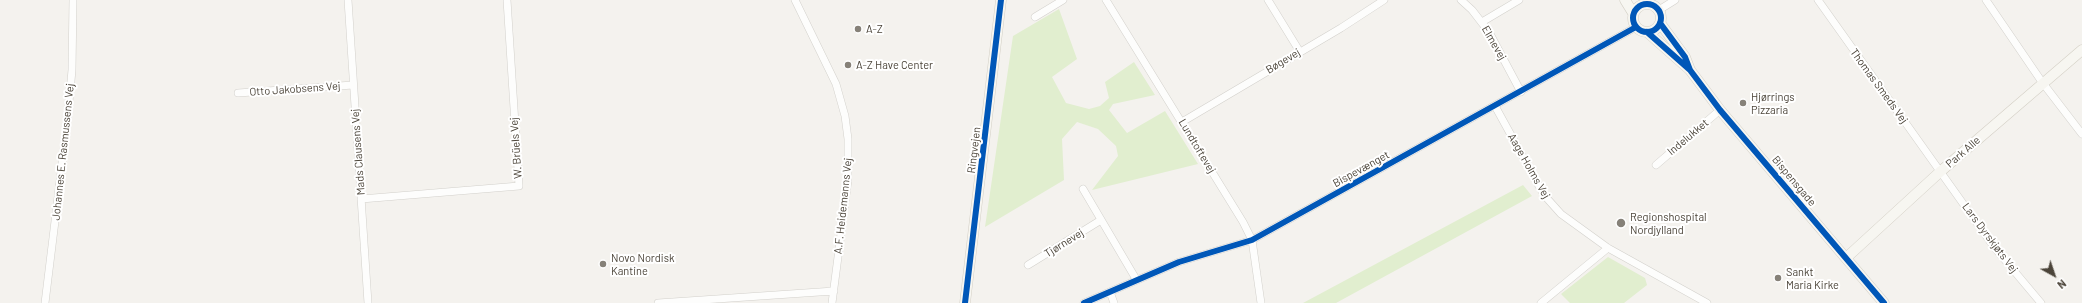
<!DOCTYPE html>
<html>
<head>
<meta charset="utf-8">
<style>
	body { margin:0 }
	#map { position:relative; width:2082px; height:303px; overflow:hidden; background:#f4f2ee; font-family:Barlow,sans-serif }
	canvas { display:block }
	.north { position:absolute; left:2034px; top:255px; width:40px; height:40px; -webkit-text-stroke:3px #fff; paint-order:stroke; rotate:140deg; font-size:11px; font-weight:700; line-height:16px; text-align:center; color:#4b4439 }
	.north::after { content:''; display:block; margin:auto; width:14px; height:18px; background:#4b4439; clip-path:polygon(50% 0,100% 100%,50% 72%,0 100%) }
</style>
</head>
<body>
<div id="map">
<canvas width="2082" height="303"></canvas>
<div class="north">N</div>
</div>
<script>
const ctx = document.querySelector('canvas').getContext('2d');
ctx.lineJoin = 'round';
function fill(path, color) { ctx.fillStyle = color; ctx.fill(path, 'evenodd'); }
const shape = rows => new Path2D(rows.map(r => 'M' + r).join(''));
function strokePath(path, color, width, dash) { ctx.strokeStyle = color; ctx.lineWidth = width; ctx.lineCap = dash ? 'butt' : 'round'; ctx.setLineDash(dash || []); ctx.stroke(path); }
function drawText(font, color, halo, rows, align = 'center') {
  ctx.font = font + ' Barlow,sans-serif'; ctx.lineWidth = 4; ctx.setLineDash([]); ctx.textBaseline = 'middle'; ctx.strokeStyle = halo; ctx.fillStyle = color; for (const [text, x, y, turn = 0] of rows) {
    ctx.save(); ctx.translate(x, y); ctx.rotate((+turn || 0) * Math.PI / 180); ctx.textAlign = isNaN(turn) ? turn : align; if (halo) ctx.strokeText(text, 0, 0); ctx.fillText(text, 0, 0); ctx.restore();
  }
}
const green = shape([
	[1059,9,1077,59,1052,77,1066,103,1089,109,1100,106,1109,98,1105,82,1134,62,1155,95,1113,104,1109,110,1127,133,1165,111,1198,164,1092,190,1118,156,1116,146,1098,129,1077,122,1062,139,1064,180,985,227,1013,36],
	[1523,185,1532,196,1336,303,1303,303],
	[1608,257,1645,278,1647,285,1624,303,1570,303,1561,294]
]);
const street = shape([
	[348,0,368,303],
	[795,0,836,84,845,116,848,139,848,180,832,303],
	[1106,0,1243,222,1252,240,1261,303],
	[1268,0,1300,52],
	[1461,0,1472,10,1489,32,1521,92],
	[1818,0,1994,247,2041,303],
	[1986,0,2042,82,2082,134],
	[1659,10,1675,0],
	[1035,17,1063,0],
	[1482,22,1519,0],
	[238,93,353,85],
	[1495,106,1544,195,1561,214,1608,248,1707,303],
	[1182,122,1341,28,1384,0],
	[1656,165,1720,110],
	[1083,189,1136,279],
	[361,199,519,186,507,0],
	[1028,265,1101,220],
	[1110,292,1114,303],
	[45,303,67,123,72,70,73,0],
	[658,303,834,291],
	[1084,303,1179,262,1252,240,1636,27],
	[1541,303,1608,248]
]);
const secondary = shape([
	[1625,0,1633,13],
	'1633 18a14 14 0 1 1 28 0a14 14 0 1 1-28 0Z',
	[1660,23,1685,57,1690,70,1720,110,1884,303],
	[1647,32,1690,70],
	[1846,258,1941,171,2082,50],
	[965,303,1001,0]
]);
const cycleway = shape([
	'1633 18a14 14 0 1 1 28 0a14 14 0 1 1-28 0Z',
	[1660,23,1685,57,1690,70,1720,110,1884,303],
	[1647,32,1690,70],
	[965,303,1001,0],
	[1084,303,1179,262,1252,240,1636,27]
]);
const markers = [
	[858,29,4,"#868178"],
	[848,65,4,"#868178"],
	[1743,103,4,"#868178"],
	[1621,223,5,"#868178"],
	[603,264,4,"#868178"],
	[1778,278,4,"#868178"]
];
const poiNames = [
	["A-Z",866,29],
	["A-Z Have Center",856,65],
	["Hjørrings",1751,97],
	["Pizzaria",1751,110],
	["Regionshospital",1630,217],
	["Nordjylland",1630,230],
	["Novo Nordisk",611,258],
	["Kantine",611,271],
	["Sankt",1786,272],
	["Maria Kirke",1786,285]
];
const streetNames = [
	["Elmevej",1494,43,60],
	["Bøgevej",1283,61,-31],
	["Thomas Smeds Vej",1879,86,54],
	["Otto Jakobsens Vej",295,89,-4],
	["Indelukket",1688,137,-40],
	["Lundtoftevej",1197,146,59],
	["W. Brüels Vej",516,148,-94],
	["Ringvejen",974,150,-83],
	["Johannes E. Rasmussens Vej",63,152,-84],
	["Mads Clausens Vej",358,152,-94],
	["Park Alle",1963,152,-41],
	["Aage Holms Vej",1529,166,60],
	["Bispevænget",1361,169,-29],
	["Bispensgade",1794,181,50],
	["A.F. Heidemanns Vej",843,206,-84],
	["Lars Dyrskjøts Vej",1990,238,53],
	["Tjørnevej",1064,243,-32]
];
fill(green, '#e1eecf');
strokePath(street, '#d2d0cb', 8);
strokePath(secondary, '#d3cfc5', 11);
strokePath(street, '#fdfdfc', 7);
strokePath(secondary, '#f7f6f1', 10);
strokePath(cycleway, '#0057b8', 6);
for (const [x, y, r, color] of markers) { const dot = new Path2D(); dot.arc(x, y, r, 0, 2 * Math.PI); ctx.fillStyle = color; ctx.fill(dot); strokePath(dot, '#fff', 1.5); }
drawText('11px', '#4b4439', '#fff', poiNames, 'left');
drawText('11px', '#4b4439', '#fff', streetNames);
</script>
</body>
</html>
